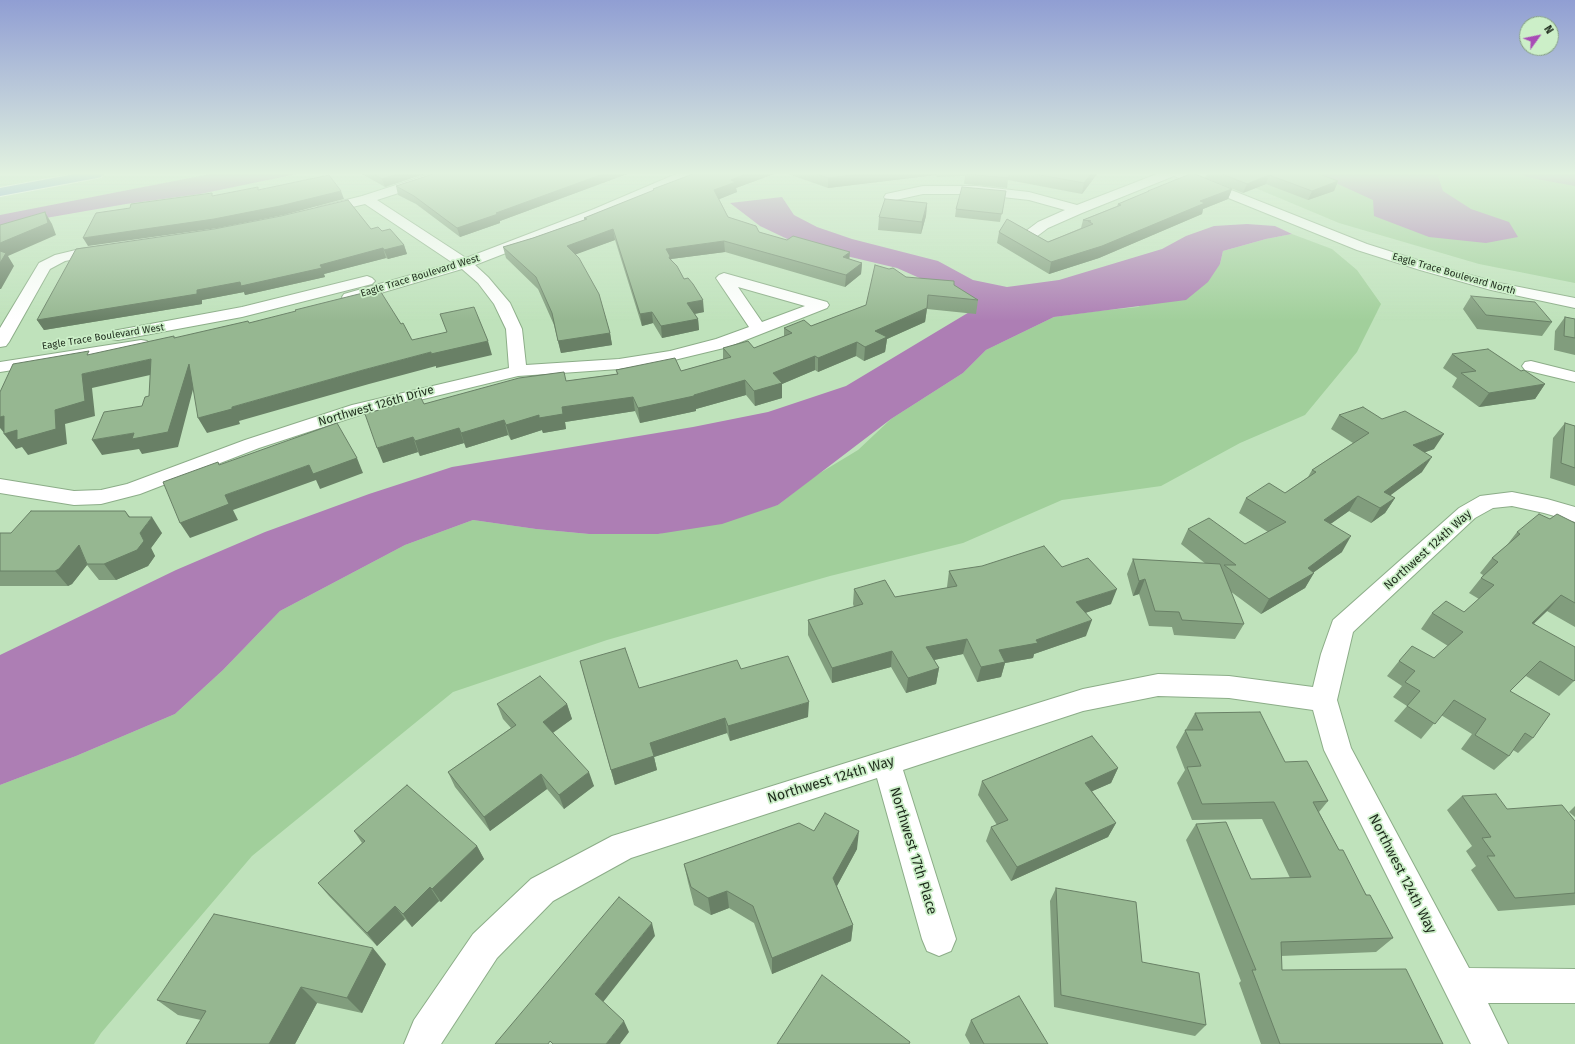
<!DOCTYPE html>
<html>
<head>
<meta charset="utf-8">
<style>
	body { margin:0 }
	#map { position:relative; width:1575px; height:1044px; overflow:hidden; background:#bfe2bb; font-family:"Fira Sans",sans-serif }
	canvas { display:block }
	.north { position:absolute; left:1519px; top:16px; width:40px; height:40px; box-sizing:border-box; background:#ccefc8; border:1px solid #87a184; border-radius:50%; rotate:57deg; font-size:11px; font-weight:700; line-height:16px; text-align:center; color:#1f2c1d }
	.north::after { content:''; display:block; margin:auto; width:14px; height:18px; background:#a84cb6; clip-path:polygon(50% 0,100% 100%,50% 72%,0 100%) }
</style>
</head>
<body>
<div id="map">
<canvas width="1575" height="1044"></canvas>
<div class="north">N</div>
</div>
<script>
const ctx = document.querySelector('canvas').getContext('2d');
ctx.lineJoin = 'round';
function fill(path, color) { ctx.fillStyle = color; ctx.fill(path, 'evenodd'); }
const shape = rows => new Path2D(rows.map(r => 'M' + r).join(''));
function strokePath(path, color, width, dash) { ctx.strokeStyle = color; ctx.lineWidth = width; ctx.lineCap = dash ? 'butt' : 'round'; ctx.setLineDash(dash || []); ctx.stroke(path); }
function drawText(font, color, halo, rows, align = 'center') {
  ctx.font = font + ' "Fira Sans",sans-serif'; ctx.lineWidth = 3.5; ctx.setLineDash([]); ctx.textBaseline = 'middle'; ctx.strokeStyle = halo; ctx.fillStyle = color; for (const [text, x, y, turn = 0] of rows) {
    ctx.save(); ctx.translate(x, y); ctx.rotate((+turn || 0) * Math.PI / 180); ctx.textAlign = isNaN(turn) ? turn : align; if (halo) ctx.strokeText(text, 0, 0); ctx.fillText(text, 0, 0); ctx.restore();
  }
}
const green = shape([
	[1244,174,1575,174,1575,283,1479,264,1339,223,1241,182],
	[1292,234,1332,249,1357,270,1381,304,1357,352,1305,415,1240,443,1161,486,1062,500,963,543,830,576,607,640,453,692,252,856,101,1033,94,1044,0,1044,0,785,76,756,175,714,223,670,280,611,405,545,473,520,536,529,589,534,658,534,778,505,815,476,858,450,891,419,963,373,986,350,1054,317,1098,311,1138,307,1220,264,1223,251,1266,239]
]);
const water = shape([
	[210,174,297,174,200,194,126,204,0,226,0,215],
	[1316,174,1443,174,1438,176,1443,191,1471,209,1509,222,1518,237,1486,243,1429,237,1374,216,1373,200],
	[1520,174,1575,174,1575,186,1531,178],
	[782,197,794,215,817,227,852,239,938,261,973,280,1007,287,1059,280,1162,249,1186,236,1214,226,1247,224,1275,226,1292,234,1266,239,1223,251,1220,264,1208,282,1186,300,1054,317,986,350,963,373,891,419,778,505,722,524,658,534,589,534,536,529,473,520,405,545,280,611,223,670,175,714,76,756,0,785,0,655,176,570,265,532,369,494,452,467,693,427,768,412,846,386,971,311,933,284,897,268,800,245,760,226,730,203]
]);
const minor = shape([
	[430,174,450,174,448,177,377,200,466,258,594,209,676,174,694,174,692,177,604,215,475,265,488,277,510,303,522,329,526,365,619,359,670,351,716,339,749,327,716,278,719,275,724,273,827,302,829,305,827,308,728,347,670,361,619,369,518,376,366,413,259,448,140,494,101,504,74,505,0,493,0,479,74,491,101,490,127,484,245,440,352,405,509,368,506,329,494,304,478,283,462,269,350,302,344,300,342,297,344,294,453,263,365,204,323,214,318,213,316,210,318,207,362,196,430,174],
	[738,287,805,306,762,322,738,287],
	[1157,174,1191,174,1367,244,1430,264,1499,283,1575,298,1575,308,1491,290,1420,270,1357,250,1174,176,1082,213,1048,228,1036,237,1031,238,1026,237,1024,234,1026,231,1038,222,1065,210,1029,200,976,194,923,194,891,201,886,200,884,197,886,194,923,186,976,186,1029,192,1077,205,1157,174],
	[102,246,107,247,109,250,107,253,65,261,50,269,9,342,6,346,0,347,0,328,39,263,55,255,80,249,102,246],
	[367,276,372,278,375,281,372,284,242,317,118,340,112,339,110,335,112,331,118,330,242,307,367,276],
	[141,340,147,341,150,345,147,349,0,372,0,362,141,340],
	[1531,361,1575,372,1575,382,1525,370,1522,366,1525,362,1531,361],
	[1512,492,1547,499,1575,507,1575,522,1544,513,1512,506,1493,508,1475,518,1353,632,1337,700,1351,748,1469,968,1575,969,1575,1003,1488,1003,1508,1044,1471,1044,1324,750,1313,710,1229,698,1158,696,1083,711,903,770,956,939,951,951,939,956,927,951,922,939,877,778,631,858,553,901,497,958,441,1044,404,1044,414,1020,473,934,531,879,612,836,1083,689,1158,674,1229,676,1313,687,1321,654,1333,620,1459,508,1480,496,1512,492]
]);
const highway = shape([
	[75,174,103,174,101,177,97,178,0,196,0,188,75,174]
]);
const wall = shape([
	[362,174,424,174,385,187],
	[433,174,627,174,500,221,500,223,460,237,416,204,398,195,396,186],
	[693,174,774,174,736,188,737,192,719,199,728,217,759,232,862,263,861,274,845,287,725,252,671,259,704,312,695,314,698,319,699,330,662,338,653,323,642,326,615,240,575,254,610,333,612,345,561,353,554,325,538,289,506,258,503,247,533,238,584,220,584,218,653,191,653,189],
	[788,174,1097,174,1082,194,1008,180,1007,188,964,184,965,176,937,177,936,175,828,188],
	[1207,174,1319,174,1338,181,1334,191,1308,200,1266,184,1243,193,1205,178],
	[1232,189,1228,199,1203,209,1202,214,1099,258,1049,274,997,243,999,232,1048,242,1081,228,1083,220,1117,206,1118,204,1147,192,1148,191],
	[1006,191,1000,222,955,217,956,209],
	[927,203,926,216,921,234,878,230,879,217],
	[371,229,382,231,404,245,407,254,388,259,386,258,324,274,325,277,245,295,244,292,202,300,202,304,44,330,37,320],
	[906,277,954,285,978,300,976,314,927,309,925,322,887,339,885,352,864,361,856,356,818,372,815,370,782,384,782,398,755,406,746,395,696,409,696,411,640,423,635,411,565,422,566,429,543,433,542,430,511,440,508,435,466,448,464,443,420,456,418,452,383,463,424,404,566,381,617,374,616,370,681,371,723,359,723,348,754,348,784,336,784,328,811,326,866,305],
	[1471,296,1552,322,1542,336,1477,329,1463,309],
	[1565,317,1575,319,1575,355,1554,350,1555,331],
	[1452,354,1545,384,1535,399,1479,407,1452,387,1457,378,1443,368],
	[1339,415,1382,419,1434,449,1425,452,1422,472,1390,495,1395,498,1385,513,1371,523,1349,511,1330,524,1342,552,1314,572,1305,588,1261,614,1230,591,1244,624,1235,639,1174,635,1172,627,1149,626,1139,594,1133,596,1127,574,1133,559,1206,564,1181,544,1188,529,1245,544,1268,532,1239,513,1246,498,1285,493,1308,477,1312,470,1353,443,1331,429],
	[1565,423,1575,426,1575,486,1550,478,1553,438],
	[125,511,130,517,162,533,151,548,155,556,148,566,116,580,99,580,87,565,72,584,68,586,0,586,0,533,11,533],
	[1550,519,1575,523,1575,627,1547,611,1534,623,1575,680,1559,696,1526,676,1510,691,1533,738,1518,753,1513,750,1509,756,1494,770,1461,749,1472,734,1441,715,1421,739,1394,721,1407,706,1393,697,1402,686,1387,676,1399,661,1434,658,1448,646,1421,629,1432,613,1464,612,1479,599,1469,593,1481,578,1483,575,1480,573,1492,558,1507,545,1517,532],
	[1062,567,1111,604,1085,613,1086,636,1034,654,1033,658,1005,663,1001,677,977,682,963,654,934,660,939,668,936,684,906,693,891,667,832,683,808,635,808,620,854,607,853,604,854,589,895,597,947,588,947,587,949,571],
	[580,661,639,688,741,669,808,717,730,741,727,733,654,757,657,770,615,785],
	[497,704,567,704,572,719,553,733,594,786,564,809,547,789,490,831,455,787,448,772,511,728,503,719],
	[1195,713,1285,762,1328,801,1319,812,1339,850,1393,938,1376,952,1281,956,1282,970,1443,1044,1261,1044,1239,983,1241,981,1186,840,1196,824,1251,879,1290,878,1262,819,1192,820,1177,783,1185,770,1176,747],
	[1118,768,1111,783,1092,791,1116,823,1108,837,1011,881,986,841,991,827,997,825,978,795,982,781],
	[1462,796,1507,809,1575,821,1575,905,1498,911,1471,870,1476,866,1466,851,1472,846,1447,810],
	[1575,806,1575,817,1569,812],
	[354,831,477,846,484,859,441,902,439,901,412,927,405,919,377,946,329,896,318,883,362,843],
	[814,831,857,849,837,886,853,925,851,941,772,974,754,923,729,908,711,915,694,905,688,882,684,864],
	[1056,888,1142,962,1206,1025,1195,1036,1054,1007,1050,901],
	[386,964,362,1013,317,1003,295,1044,186,1044,201,1020,178,1015,157,1000],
	[971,1020,1048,1044,970,1044,965,1035]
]);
const shadedWall = shape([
	[396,174,424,174,385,187,382,179],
	[603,174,627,174,500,221,500,223,460,237,457,228,496,213],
	[745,174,774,174,736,188,737,192,715,201,714,190,731,180],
	[858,174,936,174,936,175,828,188,828,178],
	[1091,174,1097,174,1082,194,1084,183],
	[1269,175,1266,184,1243,193,1247,184],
	[1338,181,1334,191,1308,200,1312,191],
	[1232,189,1228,199,1203,209,1202,214,1099,258,1049,274,1051,262,1200,201],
	[341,191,344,199,284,215,218,228,88,246,83,238],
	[927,203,926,216,921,234,922,222],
	[45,212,52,224,56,235,8,256,14,266,1,289,0,289,0,243],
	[613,229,615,240,569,257,567,246],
	[724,241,725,252,671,259,670,269,666,249],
	[404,245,407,254,388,259,384,250],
	[383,248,386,258,324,274,325,277,245,295,244,292,202,300,202,304,44,330,37,320,197,290,320,265],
	[850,252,849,263,843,257],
	[862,263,861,274,845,287,846,275],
	[703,300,704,312,688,315,687,303],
	[927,308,925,322,887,339,885,352,864,361,865,347,875,331],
	[652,312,653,323,642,326,640,314],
	[698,319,699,330,662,338,661,326],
	[610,333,612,345,561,353,558,341],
	[488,341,492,355,436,368,436,366,369,384,239,421,240,424,207,433,198,418,232,407,363,370,431,352],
	[857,342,856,356,818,372,818,358],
	[815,356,815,370,782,384,782,398,755,406,754,391,773,373],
	[151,359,159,373,92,388,95,416,65,424,67,444,28,455,22,447,16,449,4,434,55,410,82,374],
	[189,364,196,378,178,447,142,454,139,449,102,455,92,440,134,433],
	[745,380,746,395,696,409,696,411,640,423,638,408,694,395],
	[1545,384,1535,399,1479,407,1489,393],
	[633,397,635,411,565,422,566,429,543,433,542,430,511,440,506,425,562,407],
	[4,416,5,434,0,428,0,417],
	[504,420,508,435,466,448,461,433],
	[459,428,464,443,420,456,415,441],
	[1444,434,1434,449,1404,460,1413,445],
	[413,437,418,452,383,463,377,448],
	[1432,457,1422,472,1376,506,1384,492],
	[357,458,363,473,320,489,316,480,233,510,238,520,190,538,180,523,225,495,309,465],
	[1358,496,1349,511,1315,535,1324,520],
	[1395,498,1385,513,1371,523,1380,508],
	[152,517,162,533,151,548,155,556,148,566,116,580,104,564,140,533],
	[1351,536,1342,552,1310,575,1314,573,1305,588,1261,614,1269,599,1308,568],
	[79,545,87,565,72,584,68,586,55,571],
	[1145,579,1139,594,1133,596,1139,581],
	[1117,589,1111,604,1071,618,1076,602],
	[1561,595,1547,611,1519,638,1532,623],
	[1092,620,1086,636,1034,654,1033,658,1005,663,1001,677,977,682,981,667,999,650,1036,640],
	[967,639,963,654,924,662,926,647],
	[892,651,891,667,832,683,832,668],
	[939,668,936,684,906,693,908,678],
	[809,702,808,717,730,741,728,726],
	[567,704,572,719,548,736,543,722],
	[725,718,727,733,654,757,657,770,615,785,611,770,650,743],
	[1118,768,1111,783,1079,797,1085,783],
	[589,772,594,786,564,809,559,795],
	[541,774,547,789,490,831,484,817],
	[1116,823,1108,837,1011,881,1017,867],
	[859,831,857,849,832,895,833,878],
	[477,846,484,859,441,902,432,889],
	[430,887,439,901,412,927,403,914],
	[727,891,729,908,711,915,708,898],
	[395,906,405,919,377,946,367,933],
	[652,923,655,936,600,1006,595,994],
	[853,925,851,941,772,974,772,958],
	[373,948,386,964,362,1013,347,998],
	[301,987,317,1003,295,1044,269,1044],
	[624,1021,629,1032,620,1044,606,1044]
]);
const building = shape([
	[374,174,396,174,382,179,374,174],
	[433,174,603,174,496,213,498,214,457,228,414,196,396,186,433,174],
	[693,174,745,174,731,180,736,182,714,190,728,217,756,226,759,232,787,240,793,236,850,252,843,257,862,263,846,275,724,241,666,249,670,256,669,258,677,266,684,279,688,278,693,284,703,300,687,303,698,319,661,326,652,312,640,314,613,229,567,246,579,258,599,294,610,333,558,341,552,313,536,277,503,247,533,238,587,219,584,218,654,190,653,189,693,174],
	[817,174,858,174,828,178,817,174],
	[967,174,1009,174,1009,178,967,174],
	[1035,174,1091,174,1084,183,1035,174],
	[1190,174,1195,174,1232,189,1200,201,1205,203,1102,246,1051,262,999,232,1007,219,1048,242,1093,224,1088,221,1091,221,1083,220,1121,205,1118,204,1149,191,1148,191,1190,174],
	[1222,174,1319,174,1338,181,1312,191,1269,175,1247,184,1222,174],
	[329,175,341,191,280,206,214,219,83,238,96,213,130,208,131,204,212,193,212,196,258,187,258,190,329,175],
	[962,187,1006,191,1002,214,956,209,962,187],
	[885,199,927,203,922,222,879,217,885,199],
	[348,200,371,229,378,227,382,231,390,229,404,245,384,250,383,248,320,265,322,268,241,286,240,282,197,290,197,294,37,320,76,249,214,229,281,216,348,200],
	[45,212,48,223,0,243,0,225,45,212],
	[0,251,6,253,0,263,0,251],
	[875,265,889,269,893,268,906,277,954,281,954,285,978,300,928,295,927,308,875,331,887,337,865,347,857,342,818,358,815,356,773,373,782,383,754,391,745,380,694,395,694,396,638,408,633,397,562,407,563,414,539,418,539,415,506,425,504,420,461,433,459,428,415,441,413,437,377,448,365,414,421,398,424,404,519,378,564,372,566,381,618,374,616,370,675,358,681,371,731,357,723,348,748,341,754,348,792,333,784,328,804,320,811,326,866,305,875,265],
	[379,289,401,324,403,323,412,340,447,332,440,314,474,307,488,341,431,354,431,352,363,370,232,407,232,409,198,418,189,364,168,432,132,439,134,433,92,440,104,412,142,406,145,397,149,396,151,359,82,374,85,401,55,410,56,429,17,440,17,430,4,434,4,416,0,417,0,392,13,364,89,351,87,355,174,336,174,338,248,321,249,323,296,311,295,310,379,289],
	[1471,296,1535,302,1552,322,1486,315,1471,296],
	[1565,317,1575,319,1575,338,1564,336,1565,317],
	[1488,349,1521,371,1524,370,1545,384,1489,393,1461,373,1476,371,1452,354,1488,349],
	[1363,407,1382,419,1405,411,1444,434,1413,445,1432,457,1384,492,1395,498,1380,508,1358,496,1324,520,1351,536,1308,568,1314,573,1269,599,1224,565,1236,565,1188,529,1209,518,1245,544,1286,522,1246,498,1269,483,1285,493,1316,472,1312,470,1369,433,1339,415,1363,407],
	[337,423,357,458,313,474,309,465,225,495,229,504,180,523,163,482,218,462,219,465,337,423],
	[1565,423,1575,426,1575,468,1561,463,1565,423],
	[31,511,125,511,129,517,152,517,140,533,144,541,137,550,104,564,87,564,79,545,59,569,55,571,0,571,0,533,11,533,31,511],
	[1539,514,1550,519,1557,514,1575,523,1575,603,1561,595,1532,623,1575,647,1575,680,1574,681,1540,661,1510,691,1550,714,1533,738,1525,733,1509,756,1475,735,1486,719,1454,700,1435,724,1407,706,1420,691,1405,682,1415,671,1399,661,1412,646,1434,658,1463,632,1432,613,1446,601,1464,612,1494,585,1481,578,1498,562,1492,558,1520,534,1517,532,1539,514],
	[1044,546,1062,567,1088,558,1117,589,1076,602,1092,620,1036,640,1038,643,999,650,1005,662,981,667,967,639,926,647,939,668,908,678,892,651,832,668,808,620,863,604,854,589,885,580,895,597,957,586,949,571,982,566,1044,546],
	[1133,559,1220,564,1244,624,1182,620,1179,612,1155,611,1145,579,1139,581,1133,559],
	[625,648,639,688,737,660,741,669,788,656,809,702,728,726,725,718,650,743,654,756,611,770,580,661,625,648],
	[540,676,567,704,543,722,589,772,559,795,541,774,484,817,448,772,516,725,497,704,540,676],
	[1260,712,1285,762,1307,761,1328,801,1313,802,1339,850,1343,850,1366,895,1370,895,1393,938,1281,942,1282,970,1406,969,1443,1044,1280,1044,1252,970,1256,970,1196,824,1226,822,1251,879,1311,877,1274,802,1202,804,1187,767,1201,766,1185,730,1203,730,1195,713,1260,712],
	[1092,736,1118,768,1085,783,1116,823,1017,867,991,827,1008,820,982,781,1092,736],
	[407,785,477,846,432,889,430,887,403,914,395,906,367,933,318,883,365,841,354,831,407,785],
	[1496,794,1507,809,1562,805,1575,821,1575,893,1515,898,1487,856,1495,856,1482,838,1491,837,1462,796,1496,794],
	[825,813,859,831,833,878,853,925,772,958,753,906,727,891,708,898,691,887,684,864,799,823,814,831,825,813],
	[1056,888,1136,902,1142,962,1199,973,1206,1025,1061,995,1056,888],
	[619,897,652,923,595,994,624,1021,606,1044,553,1044,550,1041,548,1044,495,1044,619,897],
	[214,914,373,948,347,998,301,987,269,1044,186,1044,206,1011,157,1000,214,914],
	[822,975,910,1042,909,1044,777,1044,822,975],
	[1019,996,1048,1044,984,1044,971,1020,1019,996]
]);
const farStreetnames = [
	["Eagle Trace Boulevard North",1454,274,16],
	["Eagle Trace Boulevard West",420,276,-17],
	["Eagle Trace Boulevard West",103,337,-9]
];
const streetNames = [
	["Northwest 126th Drive",376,406,-16],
	["Northwest 124th Way",1428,550,-42]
];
const nearStreetnames = [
	["Northwest 124th Way",831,780,-17],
	["Northwest 17th Place",913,851,73],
	["Northwest 124th Way",1402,874,63]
];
fill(green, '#a1cf9b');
fill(water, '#ad7eb4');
strokePath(minor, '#8cad88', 2);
strokePath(highway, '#fff', 2);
fill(minor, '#fff');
fill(highway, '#7a9bd7');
fill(wall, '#819d7d');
fill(shadedWall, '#698066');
fill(building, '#96b791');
strokePath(building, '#698066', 1);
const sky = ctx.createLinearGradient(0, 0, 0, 321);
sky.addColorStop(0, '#909ed3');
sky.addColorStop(0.54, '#e2f2e0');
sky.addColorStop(1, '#e2f2e000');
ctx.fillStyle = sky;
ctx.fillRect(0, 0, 1575, 321);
drawText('10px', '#1f2c1d', '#ccefc8', farStreetnames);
drawText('12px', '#1f2c1d', '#ccefc8', streetNames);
drawText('14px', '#1f2c1d', '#ccefc8', nearStreetnames);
</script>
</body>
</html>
